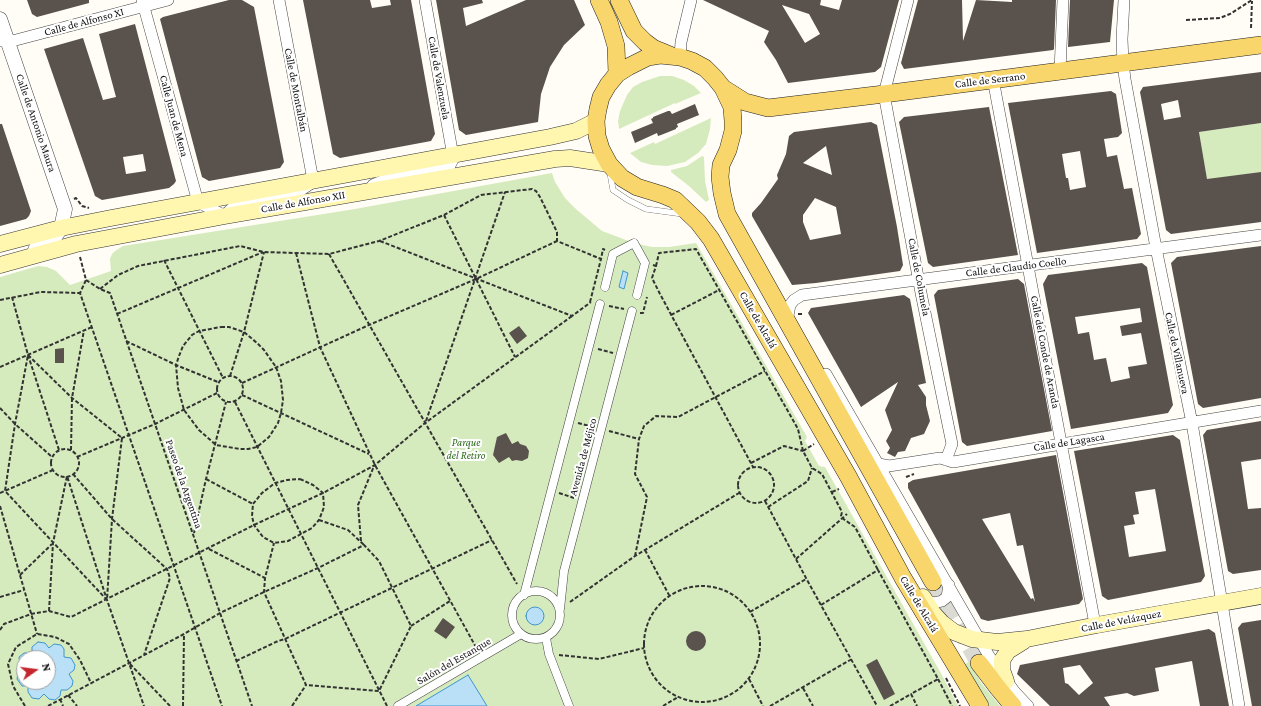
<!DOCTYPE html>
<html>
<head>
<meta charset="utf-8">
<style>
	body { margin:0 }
	#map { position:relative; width:1261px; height:706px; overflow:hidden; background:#fffdf5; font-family:"Crimson Pro",serif }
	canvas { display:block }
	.north { position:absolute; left:16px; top:650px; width:40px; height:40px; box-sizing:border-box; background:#fff; border:1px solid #a0a0a0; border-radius:50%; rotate:76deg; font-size:11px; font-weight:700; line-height:16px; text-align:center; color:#111 }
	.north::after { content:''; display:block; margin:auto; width:14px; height:18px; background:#c4262e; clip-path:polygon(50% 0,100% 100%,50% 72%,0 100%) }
</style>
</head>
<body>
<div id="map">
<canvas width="1261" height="706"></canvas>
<div class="north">N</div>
</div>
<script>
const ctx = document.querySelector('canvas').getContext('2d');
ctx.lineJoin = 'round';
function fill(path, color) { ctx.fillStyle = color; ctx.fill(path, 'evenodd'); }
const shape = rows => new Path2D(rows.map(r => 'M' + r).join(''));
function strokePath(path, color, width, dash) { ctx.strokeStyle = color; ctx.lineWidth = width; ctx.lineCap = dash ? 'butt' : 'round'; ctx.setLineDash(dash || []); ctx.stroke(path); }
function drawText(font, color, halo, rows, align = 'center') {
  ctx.font = font + ' "Crimson Pro",serif'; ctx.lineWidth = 4; ctx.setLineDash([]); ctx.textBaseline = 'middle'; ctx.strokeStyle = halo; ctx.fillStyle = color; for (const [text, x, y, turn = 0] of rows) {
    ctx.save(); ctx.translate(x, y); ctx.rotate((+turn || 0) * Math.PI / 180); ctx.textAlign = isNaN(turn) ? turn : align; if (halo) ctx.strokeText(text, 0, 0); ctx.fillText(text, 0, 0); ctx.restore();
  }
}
const green = shape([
	[660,76,672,76,684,80,694,86,701,93,675,104,675,103,619,129,618,121,620,111,627,95,633,87,642,82],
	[711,118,710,129,706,144,698,153,685,162,667,166,652,165,641,162,630,153,654,142,655,144],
	[1261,123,1261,172,1207,180,1199,132],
	[702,156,704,157,705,181,709,200,706,202,689,186,671,172,671,170,687,166],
	[552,173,555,182,565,198,577,210,602,231,634,243,652,247,669,247,696,243,807,437,805,441,819,466,825,467,943,677,958,706,0,706,0,277,38,266,47,267,56,271,70,285,111,271,110,259,112,254,115,251,123,246,355,209],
	[24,658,48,658,48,682,24,682],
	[969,662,982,684,1000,706,989,706,977,689,965,664]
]);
const water = shape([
	[623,271,628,273,624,289,619,287,623,271],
	'526 616a9 9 0 1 1 18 0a9 9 0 1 1-18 0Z',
	[38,642,45,643,49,648,54,644,61,645,64,649,64,657,71,658,75,665,74,670,69,674,73,681,72,686,67,690,61,690,60,696,55,700,49,699,44,694,39,699,32,698,28,692,28,686,22,686,17,679,18,673,23,669,20,665,19,657,24,653,32,653,32,647,38,642],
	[24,658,48,658,48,665,51,671,48,676,48,682,24,682,24,658],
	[468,675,487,706,416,706,468,675]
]);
const building = shape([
	[27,0,89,0,89,3,37,17,32,14],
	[229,0,242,0,254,7,284,162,280,168,209,181,202,177,160,19,163,17],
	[303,0,370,0,372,8,391,5,390,0,411,0,435,134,431,141,340,158,333,154],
	[436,0,482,0,483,3,463,8,466,26,526,0,574,0,585,25,564,45,550,67,541,94,538,122,466,135,459,130],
	[703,0,821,0,820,5,839,10,842,0,899,0,881,67,875,72,788,83,776,60,764,42,769,31],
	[782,5,809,14,820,34,805,43],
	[918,0,962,0,963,41,976,0,1012,2,1012,0,1056,0,1054,49,1053,50,904,69,901,63],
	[1070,0,1114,0,1110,42,1068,47],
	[135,24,176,181,174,184,169,188,102,200,95,196,44,49,83,38,103,100,116,97,99,34],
	[143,154,146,171,126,174,123,157],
	[1261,72,1261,123,1199,132,1207,179,1261,172,1261,222,1171,234,1166,230,1140,92,1143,87],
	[1178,100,1181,117,1164,120,1161,104],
	[1111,91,1116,94,1122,133,1118,137,1104,139,1107,157,1117,155,1124,189,1132,188,1141,234,1137,239,1037,253,1008,103],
	[1080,151,1086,187,1070,190,1068,178,1066,178,1062,154],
	[695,104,699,115,677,124,678,127,676,128,676,129,661,135,658,136,657,133,635,143,631,132,653,123,651,119,653,118,653,117,668,111,670,111,672,114],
	[989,107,1018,255,933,267,928,263,899,122,904,117],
	[871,122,877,125,897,227,903,265,900,271,816,283,792,285,752,216,752,213,761,203,778,179,777,175,786,154,789,136,794,132],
	[826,146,832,175,803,163],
	[815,198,836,207,841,234,810,240,803,222,803,215],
	[0,124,2,124,31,211,29,216,26,219,0,226],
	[1261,246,1261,398,1203,408,1198,404,1171,263,1177,257],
	[1142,263,1147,267,1173,405,1168,413,1071,429,1043,284,1048,275],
	[1140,308,1142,322,1120,326,1122,336,1141,333,1147,364,1128,367,1130,378,1111,382,1106,358,1094,360,1089,332,1078,334,1075,317],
	[1018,279,1024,284,1052,431,967,446,962,442,934,295,938,290],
	[904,295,910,299,926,383,918,385,926,397,926,405,930,421,924,434,911,438,905,451,898,452,895,457,887,453,890,448,886,441,892,430,885,410,898,382,861,407,808,313,811,308],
	[519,326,527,336,517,344,509,333],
	[64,348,64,363,55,363,55,349],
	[1261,421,1261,459,1241,462,1248,509,1261,508,1261,570,1233,574,1228,571,1203,435,1207,430],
	[506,433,512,444,518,441,520,444,526,446,529,451,528,458,522,461,516,460,512,461,509,457,499,463,493,455,497,437],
	[1173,435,1180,440,1205,576,1201,582,1108,600,1102,596,1074,451],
	[1155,489,1166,551,1129,557,1124,526,1135,524,1133,515,1139,514,1135,492],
	[1056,455,1083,599,1079,604,988,621,981,619,908,488,908,483,913,480],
	[1010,513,1017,546,1023,545,1035,602,1033,598,1031,599,982,519],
	[443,618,455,627,446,639,434,631],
	[1261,620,1261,706,1252,706,1238,628,1242,623],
	[1209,629,1215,633,1229,706,1200,706,1192,661,1155,668,1159,691,1134,696,1127,693,1104,697,1110,706,1050,706,1017,674,1020,665],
	[1080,665,1093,683,1079,695,1068,684,1065,683,1063,668],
	'686 641a10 10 0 1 1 20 0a10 10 0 1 1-20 0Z',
	[877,659,895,694,884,700,866,665]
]);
const primaryTunnel = shape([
	[933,582,979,663]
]);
const path = shape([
	[1186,20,1220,18,1230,14,1252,0],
	[1251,28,1252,1],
	[74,199,76,198,82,206,89,208],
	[444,215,515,357],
	[380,241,572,316,591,302],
	[296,253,320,347,375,465,477,649],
	[329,254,517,584],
	[80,257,86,280,80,293,222,706],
	[164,260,223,378],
	[653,265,656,266,652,278,660,294,753,467],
	[656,266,659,253,696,249,798,429,803,451,812,468,822,474,842,512,841,516,842,518,855,527,878,570],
	[86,280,100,289,110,293,252,706],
	[100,289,118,275,138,266,240,246,264,252,329,254,379,241,444,215,481,195,532,189,536,191,540,197,557,232,557,241,601,259,603,249,605,250],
	[12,297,28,355,59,450],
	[0,300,41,292,80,293],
	[590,302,601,259],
	[609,306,624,309],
	[640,313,643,313,647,297],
	[117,314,263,252],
	[798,314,804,314],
	[671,315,719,290],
	[221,327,229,327,244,332,257,343,264,350,276,367,281,381,283,400,281,413,278,423,269,437,257,447,248,449,240,449,216,445,199,430,184,410,178,388,176,365,179,356,183,346,192,335,199,331,221,327],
	[126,341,176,365,218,382],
	[598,349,613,353],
	[28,355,72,398,122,438,112,519,107,600,5,491,15,424,28,355],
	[0,367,92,327],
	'217 389a13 13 0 1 1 26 0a13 13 0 1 1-26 0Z',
	[230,376,244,332,264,252],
	[242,383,369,325,476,279,557,241],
	[242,395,369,454],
	[235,402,387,706],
	[0,408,15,424,52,457],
	[426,421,505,192],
	[578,423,593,427],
	[609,431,639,439],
	'51 463a14 14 0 1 1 28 0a14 14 0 1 1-28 0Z',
	[71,450,72,398,84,330],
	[803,451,814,444],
	[77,457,155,424,217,393],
	[751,463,784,446,803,451],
	'738 485a18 18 0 1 1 36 0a18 18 0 1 1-36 0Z',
	[73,474,112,519,167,569,170,578,144,655],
	[906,477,914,474],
	[206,479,253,504],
	[300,479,313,485,323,493,324,507,319,520,312,528,288,541,274,543,263,537,254,525,252,516,253,504,262,493,275,483,287,480,300,479],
	[832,492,839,489],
	[0,493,53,470],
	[559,493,574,498],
	[765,501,806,578,877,706],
	[0,506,37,634],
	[768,507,808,481,812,468],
	[319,520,348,530,364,545],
	[194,533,206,479,226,402],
	[361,541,358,505,374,466],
	[209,549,265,578],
	[645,550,669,595],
	[635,556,647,497,635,474,639,439,644,426,656,416,678,417,765,371],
	[796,559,847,514],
	[20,575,52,544],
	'644 644a58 58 0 1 1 116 0a58 58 0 1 1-116 0Z',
	[0,597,24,590],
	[570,602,635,556,739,493],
	[821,605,878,570,938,679,911,694],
	[49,611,53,543,67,476,107,600,144,706],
	[750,612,806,579],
	[411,626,450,601],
	[0,630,4,624,31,614,49,611,71,617,254,525,323,493,375,465,425,423,572,316],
	[559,655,599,659,644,648],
	[236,661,278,641,285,639,492,540],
	[130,664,170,706],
	[946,678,960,706],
	[749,679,763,706],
	[938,679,952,706],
	[803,688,813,706],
	[68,695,77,706],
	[60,699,63,706],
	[25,706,13,686,8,664,16,647,37,634,55,637,69,644,80,660,91,683],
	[48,706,184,634,220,613,264,592,318,568,364,545,379,561,411,626,379,691,306,685,264,592,265,578,274,543],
	[183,706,184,634],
	[292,706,306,685],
	[663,706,678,697],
	[770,706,852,659],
	[890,706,911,694,917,706]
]);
const service = shape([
	[610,173,613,190,628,200,646,209,683,214]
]);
const pedestrian = shape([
	[605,287,613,254,634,243,645,263,637,295],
	'512 615a24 24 0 1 1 48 0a24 24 0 1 1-48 0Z',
	[524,595,600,304],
	[560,609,564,571,632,311],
	[546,638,549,654,569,706],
	[398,706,521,634]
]);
const minor = shape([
	[142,0,198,202,225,216],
	[279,0,313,180],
	[425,0,453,156],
	[908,0,884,94,921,293,952,444,946,460],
	[1124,0,1122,39,1123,63,1125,79,1156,248,1192,423,1239,706],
	[0,41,16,40,168,0],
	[680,57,681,42,691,0],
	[1060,71,1063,0],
	[993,79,1094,619,1097,625],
	[787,321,790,305,794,300,802,295,1261,235],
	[826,374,989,656,1014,691,1028,706],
	[879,464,889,466,940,458,953,462,1261,411],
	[924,598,928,601,934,603,942,601,947,597,949,585]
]);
const tertiary = shape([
	[0,19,65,209,61,228,55,237,51,241,37,245,33,256],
	[374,186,391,179,447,168,453,156],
	[231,211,235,208,250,203,291,195,312,181]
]);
const secondary = shape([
	[0,244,61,228,111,218,550,137,576,131,596,121],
	[0,265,76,244,225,216,555,159,570,158,609,164],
	[923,597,933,613,942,623,954,632,972,639,997,642,1027,639,1097,625,1261,596],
	[1006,681,1002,670,1002,660,1008,651,1024,641]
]);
const primary = shape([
	[599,0,609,22,616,46,617,74],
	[619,0,634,31,645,42,653,48,670,55],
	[723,88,745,102,768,108,884,94,1261,45],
	[933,582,727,214,722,193,720,177,721,165,728,150,733,131,733,121,732,107,723,88,715,78,705,68,692,61,680,57,660,55,648,57,628,67,617,74,608,85,601,97,598,109,596,121,597,136,601,149,609,164,622,178,637,187,663,195,675,200,698,222,711,239,848,476,903,578,980,706],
	[979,663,998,688,1013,706]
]);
const streetNames = [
	["Calle de Alfonso XI",84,22,-15],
	["Calle de Valenzuela",439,78,80],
	["Calle de Serrano",990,80,-7],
	["Calle de Montalbán",296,90,79],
	["Calle Juan de Mena",174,116,75],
	["Calle de Antonio Maura",36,123,71],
	["Calle de Alfonso XII",303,202,-10],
	["Calle de Claudio Coello",1016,267,-7],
	["Calle de Columela",919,277,79],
	["Calle de Alcalá",758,320,60],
	["Calle del Conde de Aranda",1045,352,79],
	["Calle de Villanueva",1177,353,78],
	["Calle de Lagasca",1069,442,-9],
	["Avenida de Méjico",583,457,-75],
	["Paseo de la Argentina",184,484,71],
	["Calle de Alcalá",919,604,59],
	["Calle de Velázquez",1121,621,-11],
	["Salón del Estanque",454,661,-30]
];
const parkNames = [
	["Parque",466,443],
	["del Retiro",466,456]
];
fill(green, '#d5ebbd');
fill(water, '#b9e0f7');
strokePath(water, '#3f96cf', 1);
fill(building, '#5a524d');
strokePath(primaryTunnel, '#dbdad3', 17, [17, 8]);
strokePath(service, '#444', 6);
strokePath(pedestrian, '#444', 9);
strokePath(minor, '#444', 12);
strokePath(tertiary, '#444', 15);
strokePath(secondary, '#333', 17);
strokePath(primary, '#222', 18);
strokePath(path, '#333', 2, [4, 2]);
strokePath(service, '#fff', 5.5);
strokePath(pedestrian, '#fff', 8);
strokePath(minor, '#fff', 11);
strokePath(tertiary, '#fff', 14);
strokePath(secondary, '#fff6b0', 16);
strokePath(primary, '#f9d66b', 17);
drawText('11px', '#111', '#fff', streetNames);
drawText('italic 11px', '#2f6b1f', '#fff', parkNames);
</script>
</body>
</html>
